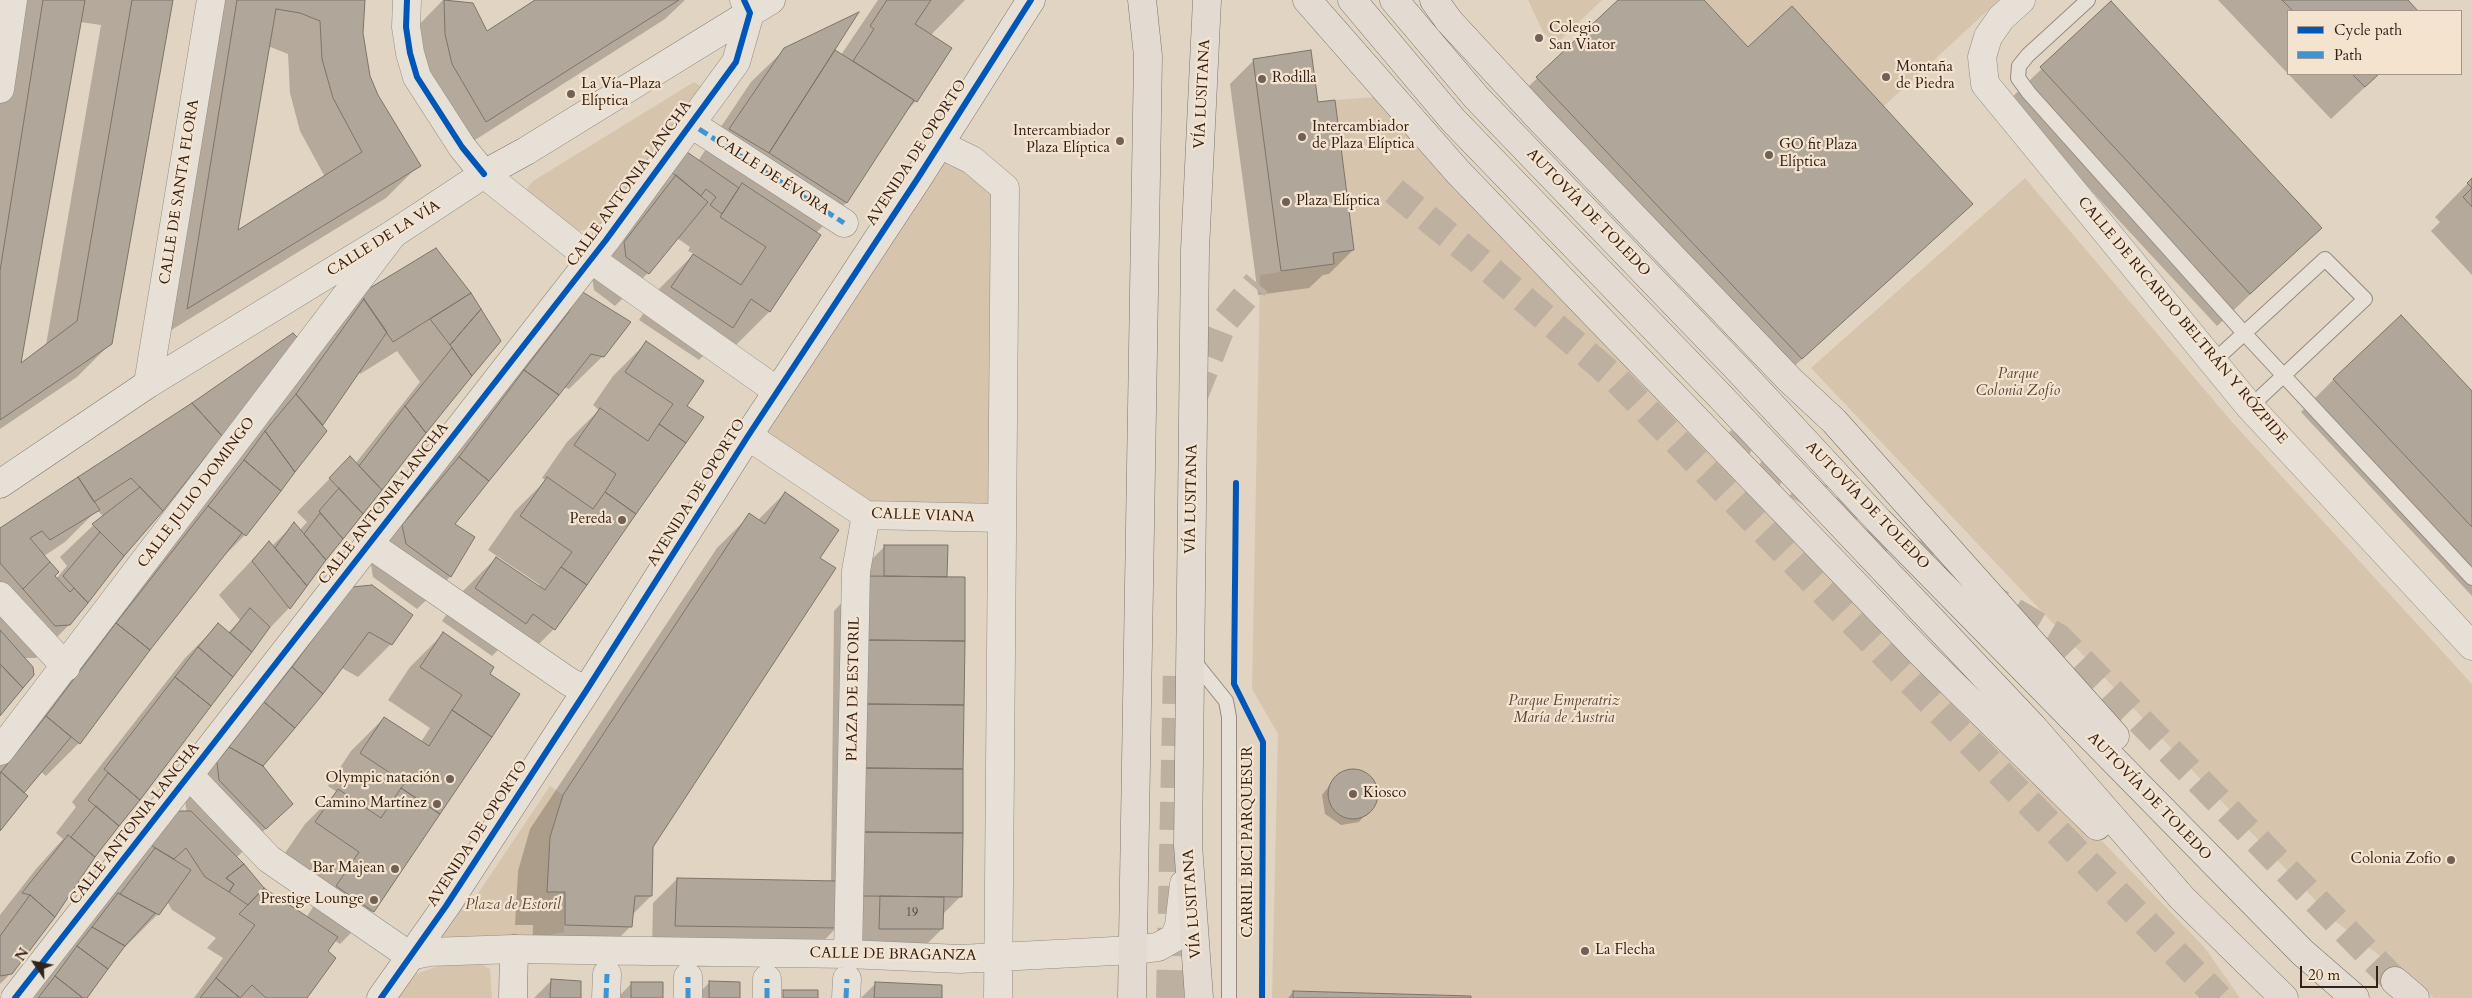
<!DOCTYPE html>
<html>
<head>
<meta charset="utf-8">
<style>
	body { margin:0 }
	#map { position:relative; width:2472px; height:998px; overflow:hidden; background:#e1d4c2; font-family:Cardo,serif }
	canvas { display:block }
	.legend { position:absolute; left:2287px; top:10px; width:175px; height:65px; box-sizing:border-box; background:#f4e4cf; border:1px solid #a79687; margin:0; padding:6px 9px; list-style:none; font-size:15px; color:#34211a }
	.legend li { display:flex; align-items:center; gap:10px; height:25px }
	.legend b { width:25px; border:1px solid #a79687 }
	.north { position:absolute; left:10px; top:938px; width:50px; height:50px; -webkit-text-stroke:4px #f4e4cf; paint-order:stroke; rotate:303deg; font-size:14px; font-weight:700; line-height:20px; text-align:center; color:#34211a }
	.north::after { content:''; display:block; margin:auto; width:18px; height:22px; background:#34211a; clip-path:polygon(50% 0,100% 100%,50% 72%,0 100%) }
	.scale { position:absolute; left:2300px; top:966px; width:78px; height:22px; box-sizing:border-box; border:2px solid #34211a; border-top:0; padding-left:6px; font-size:15px; line-height:18px; white-space:nowrap; color:#34211a; -webkit-text-stroke:4px #f4e4cf; paint-order:stroke }
</style>
</head>
<body>
<div id="map">
<canvas width="2472" height="998"></canvas>
<ul class="legend">
<li><b style="height:6px;background:#0057b8"></b>Cycle path</li>
<li><b style="height:6px;background:#3d95d4"></b>Path</li>
</ul>
<div class="north">N</div>
<div class="scale">20 m</div>
</div>
<script>
const ctx = document.querySelector('canvas').getContext('2d');
ctx.lineJoin = 'round';
function fill(path, color) { ctx.fillStyle = color; ctx.fill(path, 'evenodd'); }
const shape = rows => new Path2D(rows.map(r => 'M' + r).join(''));
function strokePath(path, color, width, dash) { ctx.strokeStyle = color; ctx.lineWidth = width; ctx.lineCap = dash ? 'butt' : 'round'; ctx.setLineDash(dash || []); ctx.stroke(path); }
function drawText(font, color, halo, rows, align = 'center') {
  ctx.font = font + ' Cardo,serif'; ctx.lineWidth = 4.5; ctx.setLineDash([]); ctx.textBaseline = 'middle'; ctx.strokeStyle = halo; ctx.fillStyle = color; for (const [text, x, y, turn = 0] of rows) {
    ctx.save(); ctx.translate(x, y); ctx.rotate((+turn || 0) * Math.PI / 180); ctx.textAlign = isNaN(turn) ? turn : align; if (halo) ctx.strokeText(text, 0, 0); ctx.fillText(text, 0, 0); ctx.restore();
  }
}
const green = shape([
	[1528,0,1602,0,1556,44,1543,32],
	[1704,0,1999,0,1883,107,1748,47],
	[694,82,702,87,602,224,594,229,578,231,527,193,528,187,533,181],
	[1376,97,2077,815,2205,948,2240,998,1272,998,1278,734,1252,689,1260,275,1334,264,1333,253,1354,250,1335,100],
	[939,144,1005,188,1001,518,866,515,748,436],
	[2025,178,2232,422,2472,684,2472,998,2434,998,2335,921,1811,368],
	[550,786,563,795,550,837,547,892,565,892,564,932,511,944,437,941,467,893,475,898],
	[450,962,477,962,490,969,492,998,398,998,416,974]
]);
const shadow = shape([
	[15,0,172,0,110,344,77,377,0,429,0,95],
	[80,22,101,25,46,345,19,366],
	[210,0,363,0,361,33,369,76,377,96,419,165,386,198,155,340],
	[268,46,288,54,290,93,300,131,325,177,236,233],
	[443,0,472,4,486,33,537,0,685,0,665,19,453,154,412,32],
	[878,0,965,0,930,36,950,49,916,101,904,113,846,203,816,233,769,312,736,345,723,335,699,360,639,320,660,288,694,254,688,251,690,247,677,238,648,273,615,306,594,290,592,277,638,205,687,154,698,161,751,82,785,49,833,50,841,55],
	[1620,0,1702,0,1748,49,1972,204,1778,381,1513,101],
	[2218,0,2406,0,2416,11,2288,11,2288,74,2379,74,2331,119],
	[2111,3,2320,228,2217,326,2008,101],
	[1254,60,1317,103,1353,250,1329,274,1323,275,1309,288,1258,295,1230,84],
	[2472,179,2472,275,2431,231,2440,222,2435,217],
	[470,293,499,341,425,432,289,608,265,633,94,856,54,916,11,973,0,984,0,915,36,869,63,839,56,833,76,807,72,802,185,658,218,625,228,633,240,620,219,595,269,542,272,546,294,524,299,531,307,522,297,512,350,458,355,464,420,382,397,351,360,374,358,371,245,535,216,564,149,649,79,743,46,776,40,771,22,793,0,829,0,766,263,429,361,295],
	[581,293,603,356,569,389,563,387,453,524,474,538,450,577,417,609,373,577,370,559],
	[299,340,69,625,36,658,23,658,0,715,0,529],
	[97,510,103,516,60,557,67,566,56,579,44,556,65,542],
	[646,343,685,406,554,629,521,662,500,648,492,656,442,621,463,591,496,558,538,587,540,585,488,550,515,511,546,480,542,478,567,442,599,410,593,405,613,376],
	[2334,379,2472,393,2472,596,2301,412],
	[785,493,651,846,651,896,632,915,631,926,598,959,532,958,533,925,515,925,518,871,530,829,717,548,750,515,758,520],
	[885,546,946,578,961,896,942,915,942,929,909,962,847,961,836,928,813,952,652,949,653,903,677,879,831,882,834,611,851,593,852,579],
	[353,588,411,615,391,644,358,677,340,667,261,766,291,804,235,859,263,889,306,918,327,885,283,856,305,824,337,792,328,786,351,751,384,718,421,742,430,728,388,700,410,667,443,634,493,667,373,911,340,944,334,940,326,952,306,998,194,998,223,958,207,948,216,938,172,910,167,901,158,914,125,947,123,946,84,998,32,998,123,881,117,877,187,813,184,796],
	[1358,770,1374,781,1377,800,1359,822,1341,825,1325,814,1322,795,1339,773],
	[551,981,580,998,534,998],
	[710,982,739,998,694,998],
	[632,983,662,998,617,998],
	[875,984,941,998,861,998],
	[1293,992,1469,998,1288,998]
]);
const building = shape([
	[43,0,85,0,21,363,77,321,132,0,173,0,112,344,0,420,0,271,43,0],
	[237,0,365,0,363,33,370,76,378,95,421,166,187,309,237,0],
	[276,9,300,13,320,21,322,59,333,98,362,152,238,230,276,9],
	[444,0,473,3,487,31,535,0,679,0,486,122,452,64,445,34,444,0],
	[887,0,931,0,915,24,952,48,917,102,853,61,874,29,870,26,887,0],
	[1618,0,1704,0,1748,47,1792,6,1973,204,1802,359,1536,77,1618,0],
	[2282,0,2408,0,2418,11,2293,11,2282,0],
	[2111,1,2322,228,2250,294,2040,67,2111,1],
	[859,12,769,153,729,129,784,48,859,12],
	[835,50,914,100,847,203,769,153,835,50],
	[1311,50,1318,102,1335,100,1354,250,1333,253,1334,264,1281,271,1253,59,1311,50],
	[2352,74,2379,74,2365,87,2352,74],
	[687,152,739,188,722,214,710,205,716,197,706,189,701,196,670,171,687,152],
	[676,175,708,202,649,274,626,257,624,242,676,175],
	[2472,178,2472,207,2463,197,2472,188,2467,183,2472,178],
	[742,183,821,235,770,312,751,299,733,328,671,287,693,254,741,285,766,247,720,217,742,183],
	[436,248,471,293,393,342,360,294,436,248],
	[581,291,631,322,604,357,591,354,559,395,524,370,568,313,581,291],
	[471,293,481,309,450,345,430,319,471,293],
	[364,299,387,332,323,425,296,394,364,299],
	[481,309,501,341,472,376,450,345,481,309],
	[2401,315,2472,391,2472,527,2333,379,2401,315],
	[293,333,300,340,222,436,192,403,293,333],
	[646,341,704,381,687,406,704,417,686,443,659,424,673,404,625,372,646,341],
	[452,348,472,376,426,433,405,406,452,348],
	[524,370,559,395,489,481,459,457,524,370],
	[296,394,327,431,295,472,265,431,296,394],
	[192,403,222,436,163,511,131,478,94,502,78,477,192,403],
	[405,406,426,433,382,490,359,466,405,406],
	[600,408,648,441,659,424,686,443,636,514,605,492,616,474,574,445,600,408],
	[265,431,295,472,281,491,244,460,265,431],
	[350,456,382,490,363,514,329,478,350,456],
	[459,457,489,481,455,524,475,537,451,577,406,544,402,525,459,457],
	[244,460,281,491,246,536,208,506,244,460],
	[78,477,100,510,50,540,42,531,30,538,50,562,23,589,0,563,0,528,78,477],
	[547,477,593,509,605,492,636,514,587,585,561,567,572,552,520,516,547,477],
	[140,487,163,511,124,556,92,524,140,487],
	[339,488,363,514,343,539,319,511,339,488],
	[785,492,839,530,820,558,836,568,653,847,652,896,635,896,632,927,565,925,565,892,547,892,550,837,563,795,749,513,765,524,785,492],
	[208,506,242,533,150,650,116,623,208,506],
	[320,513,343,539,326,560,304,534,320,513],
	[294,522,326,560,307,586,275,548,294,522],
	[100,532,124,556,88,603,63,576,100,532],
	[269,541,307,586,290,609,252,561,269,541],
	[884,545,948,545,947,577,884,576,884,545],
	[496,557,545,590,561,567,587,585,555,630,533,614,526,624,475,588,496,557],
	[50,562,59,572,55,576,70,592,74,588,88,603,70,625,55,626,23,589,50,562],
	[866,576,965,577,965,641,865,640,866,576],
	[372,585,413,615,392,645,369,632,323,694,292,667,352,587,372,585],
	[250,608,270,627,252,652,230,633,250,608],
	[116,623,150,650,80,744,46,716,116,623],
	[218,623,252,652,233,677,198,647,218,623],
	[0,630,33,667,34,675,23,688,0,664,0,630],
	[443,632,494,667,490,674,520,694,492,737,452,710,462,695,420,667,443,632],
	[865,640,965,641,964,705,865,704,865,640],
	[198,647,233,677,211,706,175,677,198,647],
	[0,664,23,688,0,716,0,664],
	[292,667,323,694,295,728,264,702,292,667],
	[175,677,211,706,140,800,104,769,175,677],
	[264,702,295,728,263,766,229,747,264,702],
	[865,704,964,705,963,769,864,768,865,704],
	[452,710,492,737,440,814,401,788,405,783,360,753,384,717,429,746,452,710],
	[46,716,71,737,24,793,1,772,46,716],
	[229,747,263,766,293,804,266,829,219,780,217,762,229,747],
	[864,768,963,769,963,833,863,832,864,768],
	'1328 794a25 25 0 1 1 50 0a25 25 0 1 1-50 0Z',
	[1,772,28,796,0,831,0,774,1,772],
	[108,773,140,800,119,826,88,800,108,773],
	[401,788,440,814,374,912,336,886,359,852,315,822,338,789,381,818,401,788],
	[96,806,119,826,95,857,71,837,96,806],
	[175,811,191,811,244,864,226,878,234,884,229,892,205,877,186,848,174,859,149,844,175,811],
	[863,832,963,833,962,897,863,896,863,832],
	[68,835,95,857,55,917,30,895,22,893,68,835],
	[155,848,191,870,159,915,120,894,155,848],
	[244,864,264,888,248,905,229,892,234,884,226,878,244,864],
	[677,878,839,881,838,928,675,926,677,878],
	[264,888,338,937,328,951,336,958,307,998,266,998,252,985,240,998,216,978,255,925,239,914,264,888],
	[118,893,155,913,125,946,92,927,118,893],
	[30,895,55,917,12,974,0,976,0,936,30,895],
	[880,896,944,897,943,929,879,929,880,896],
	[92,927,125,946,108,969,77,946,92,927],
	[77,946,108,969,87,998,83,998,55,976,77,946],
	[55,976,83,998,38,998,55,976],
	[216,978,240,998,200,998,216,978],
	[551,979,581,981,581,998,550,998,551,979],
	[709,981,740,982,740,998,709,998,709,981],
	[631,982,663,982,663,998,631,998,631,982],
	[875,982,942,985,942,998,874,998,875,982],
	[783,990,818,990,818,998,783,998,783,990],
	[1293,991,1471,996,1471,998,1293,998,1293,991]
]);
const streetTunnel = shape([
	[1394,191,1480,261,1618,381,2219,998],
	[1194,396,1223,323,1257,283],
	[1724,442,2059,638,2395,981],
	[1170,998,1177,667]
]);
const lane = shape([
	[2088,0,2028,55,2019,66,2018,78,2029,93,2244,333,2472,578],
	[2214,361,2325,259,2365,299,2250,407],
	[1193,660,1226,701,1229,717,1229,998]
]);
const street = shape([
	[407,0,406,27,410,53,417,77,462,147,484,174,591,259,777,391],
	[2021,0,2001,18,1988,37,1982,57,1985,84,2250,407,2472,646],
	[0,89,13,0],
	[699,129,844,223],
	[939,144,972,160,1005,188,998,998],
	[148,384,211,0],
	[748,436,866,515,1001,518],
	[369,544,568,681,586,691],
	[0,596,66,667],
	[0,751,393,234],
	[189,775,269,859,410,956,429,952,514,949,848,954,960,959,1133,950,1158,947,1174,938,1179,926,1184,884],
	[848,954,856,571,866,515],
	[15,998,606,240,736,62,750,13,744,0],
	[606,998,607,974],
	[688,998,688,977],
	[767,998,767,979],
	[846,998,847,979]
]);
const secondary = shape([
	[0,484,148,384,393,234,484,174,526,151,771,0],
	[381,998,446,906,586,691,748,436,918,178,1031,0],
	[513,998,514,949]
]);
const primary = shape([
	[1132,998,1148,56,1142,0],
	[1199,998,1188,845,1195,250,1207,0]
]);
const highway = shape([
	[1307,0,1458,172,1923,655,2097,826],
	[1352,0,1453,120,1718,394,2032,726,2182,898,2284,998],
	[1394,0,1476,97,1735,366,1879,521,2302,952,2355,998],
	[1434,0,1449,21,1539,118,1790,380,1834,421,2115,736],
	[2395,981,2415,998]
]);
const quiet = shape([
	[699,129,844,223],
	[606,998,607,974],
	[688,998,688,977],
	[767,998,767,979],
	[846,998,847,979]
]);
const cycleway = shape([
	[407,0,406,27,410,53,417,77,462,147,484,174],
	[1236,483,1234,684,1263,742,1262,998],
	[15,998,606,240,736,62,750,13,744,0],
	[381,998,446,906,586,691,748,436,918,178,1031,0]
]);
const markers = [
	[1539,38,5,"#716055"],
	[1886,77,5,"#716055"],
	[1262,79,5,"#716055"],
	[571,94,5,"#716055"],
	[1302,137,5,"#716055"],
	[1120,141,5,"#716055"],
	[1769,155,5,"#716055"],
	[1286,202,5,"#716055"],
	[622,520,5,"#716055"],
	[450,779,5,"#716055"],
	[1353,794,5,"#716055"],
	[437,804,5,"#716055"],
	[2451,860,5,"#716055"],
	[395,869,5,"#716055"],
	[374,900,5,"#716055"],
	[1585,951,5,"#716055"]
];
const numberNames = [
	["19",912,913]
];
const poiNames = [
	["Colegio",1549,29],
	["San Viator",1549,46],
	["Montaña",1896,68],
	["de Piedra",1896,85],
	["Rodilla",1272,79],
	["La Vía-Plaza",581,85],
	["Elíptica",581,102],
	["Intercambiador",1312,128],
	["de Plaza Elíptica",1312,145],
	["Intercambiador",1110,132,"right"],
	["Plaza Elíptica",1110,149,"right"],
	["GO fit Plaza",1779,146],
	["Elíptica",1779,163],
	["Plaza Elíptica",1296,202],
	["Pereda",612,520,"right"],
	["Olympic natación",440,779,"right"],
	["Kiosco",1363,794],
	["Camino Martínez",427,804,"right"],
	["Colonia Zofío",2441,860,"right"],
	["Bar Majean",385,869,"right"],
	["Prestige Lounge",364,900,"right"],
	["La Flecha",1595,951]
];
const streetNames = [
	["VÍA LUSITANA",1203,94,-87],
	["AVENIDA DE OPORTO",917,153,-57],
	["CALLE DE ÉVORA",772,176,33],
	["CALLE ANTONIA LANCHA",630,184,-54],
	["CALLE DE SANTA FLORA",180,192,-81],
	["AUTOVÍA DE TOLEDO",1588,213,46],
	["CALLE DE LA VÍA",384,239,-32],
	["CALLE DE RICARDO BELTRÁN Y RÓZPIDE",2182,321,50],
	["CALLE JULIO DOMINGO",197,493,-53],
	["AVENIDA DE OPORTO",697,493,-58],
	["VÍA LUSITANA",1192,499,-89],
	["CALLE ANTONIA LANCHA",384,504,-52],
	["AUTOVÍA DE TOLEDO",1867,506,46],
	["CALLE VIANA",923,516,2],
	["PLAZA DE ESTORIL",854,689,-89],
	["AUTOVÍA DE TOLEDO",2149,797,46],
	["CALLE ANTONIA LANCHA",135,824,-52],
	["AVENIDA DE OPORTO",478,834,-57],
	["CARRIL BICI PARQUESUR",1249,842,-90],
	["VÍA LUSITANA",1193,904,-94],
	["CALLE DE BRAGANZA",893,955,1]
];
const parkNames = [
	["Parque",2018,375],
	["Colonia Zofío",2018,392],
	["Parque Emperatriz",1564,702],
	["María de Austria",1564,719],
	["Plaza de Estoril",513,906]
];
fill(green, '#d7c4ad');
fill(shadow, '#0003');
fill(building, '#b0a69a');
strokePath(building, '#7d746a', 1);
strokePath(streetTunnel, '#beb0a0', 28, [28, 14]);
strokePath(lane, '#958b81', 16);
strokePath(street, '#958b81', 29);
strokePath(secondary, '#7d746a', 29);
strokePath(primary, '#7d746a', 29);
strokePath(highway, '#7d746a', 29);
strokePath(lane, '#e7e0d7', 14);
strokePath(street, '#e7e0d7', 28);
strokePath(secondary, '#e7e0d7', 28);
strokePath(primary, '#e3dbd1', 28);
strokePath(highway, '#e3dbd1', 28);
strokePath(quiet, '#3d95d4', 5, [10, 5]);
strokePath(cycleway, '#0057b8', 6);
for (const [x, y, r, color] of markers) { const dot = new Path2D(); dot.arc(x, y, r, 0, 2 * Math.PI); ctx.fillStyle = color; ctx.fill(dot); strokePath(dot, '#f4e4cf', 2); }
drawText('12px', '#53423a', null, numberNames);
drawText('15px', '#34211a', '#f4e4cf', poiNames, 'left');
drawText('15px', '#34211a', '#f4e4cf', streetNames);
drawText('italic 15px', '#5a463a', '#f4e4cf', parkNames);
</script>
</body>
</html>
